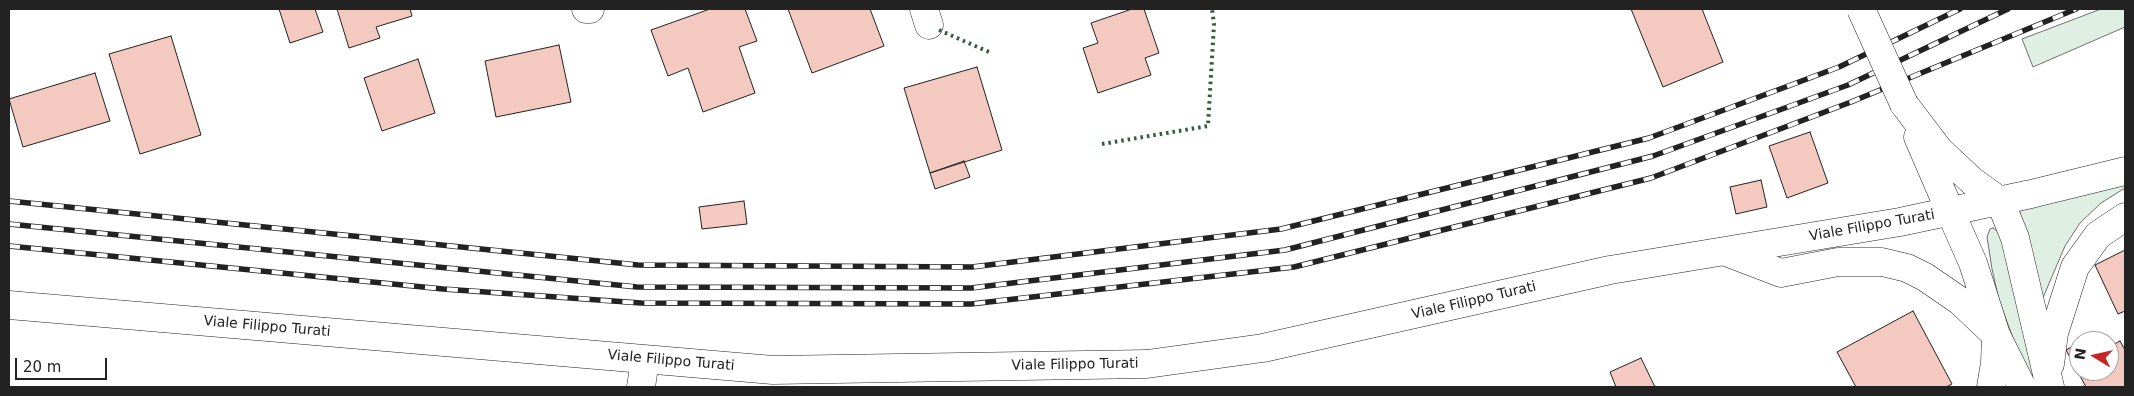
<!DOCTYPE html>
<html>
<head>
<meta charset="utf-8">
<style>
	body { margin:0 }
	#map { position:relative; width:2134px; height:396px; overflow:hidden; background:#fff; font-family:"DejaVu Sans",sans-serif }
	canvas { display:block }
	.frame { position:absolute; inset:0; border:10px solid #222; pointer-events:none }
	.north { position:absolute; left:2069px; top:331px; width:50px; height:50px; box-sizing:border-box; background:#fff; border:1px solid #a7a7a7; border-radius:50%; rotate:279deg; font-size:14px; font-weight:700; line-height:20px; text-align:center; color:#222 }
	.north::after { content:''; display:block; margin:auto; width:18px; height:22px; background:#c62828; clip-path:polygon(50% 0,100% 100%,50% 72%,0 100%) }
	.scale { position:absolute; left:15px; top:358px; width:92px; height:22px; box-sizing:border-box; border:2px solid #222; border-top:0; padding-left:6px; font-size:15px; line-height:18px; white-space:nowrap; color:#222; -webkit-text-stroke:4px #fff; paint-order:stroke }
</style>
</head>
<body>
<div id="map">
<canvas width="2134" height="396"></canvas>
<div class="frame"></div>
<div class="north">N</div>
<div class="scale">20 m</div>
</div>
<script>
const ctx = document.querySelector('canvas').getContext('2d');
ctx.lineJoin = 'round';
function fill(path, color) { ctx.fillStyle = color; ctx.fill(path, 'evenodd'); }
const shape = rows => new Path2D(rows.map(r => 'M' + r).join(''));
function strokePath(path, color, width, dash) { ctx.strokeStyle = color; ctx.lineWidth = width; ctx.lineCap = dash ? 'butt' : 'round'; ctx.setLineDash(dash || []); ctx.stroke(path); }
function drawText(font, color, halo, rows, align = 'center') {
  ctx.font = font + ' "DejaVu Sans",sans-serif'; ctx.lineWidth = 4; ctx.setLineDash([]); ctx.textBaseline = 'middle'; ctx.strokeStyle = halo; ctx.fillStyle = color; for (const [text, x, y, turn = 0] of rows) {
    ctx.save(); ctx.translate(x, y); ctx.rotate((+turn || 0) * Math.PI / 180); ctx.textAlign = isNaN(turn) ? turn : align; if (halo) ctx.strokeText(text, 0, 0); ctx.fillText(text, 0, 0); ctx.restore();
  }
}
const green = shape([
	[2101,9,2125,9,2125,27,2033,67,2022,39,2101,9],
	[2125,184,2125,188,2101,203,2080,223,2065,246,2042,300,2019,209,2125,184],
	[1993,228,2000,233,2037,387,2017,349,1999,300,1992,269,1987,237,1990,229,1993,228]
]);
const building = shape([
	[279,9,315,9,323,32,290,43,279,9],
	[337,9,410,9,412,16,376,27,380,38,349,48,337,9],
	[710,9,745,9,757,41,739,47,755,93,703,112,688,68,668,76,651,30,710,9],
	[788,9,870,9,884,46,812,73,788,9],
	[1132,9,1144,9,1159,53,1145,58,1151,75,1098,93,1083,48,1098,43,1091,23,1132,9],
	[1631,9,1702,9,1723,62,1663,87,1631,9],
	[171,36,201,135,140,154,109,54,171,36],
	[559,45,571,102,496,117,485,61,559,45],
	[418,59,435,113,382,131,364,78,418,59],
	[977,67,1002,150,930,173,904,88,977,67],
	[95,73,110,121,23,147,9,99,95,73],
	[1810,132,1828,183,1787,198,1769,146,1810,132],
	[964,161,970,177,935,189,930,173,964,161],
	[1761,180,1767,207,1736,214,1730,187,1761,180],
	[744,201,747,224,702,229,699,207,744,201],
	[2125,250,2125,311,2118,314,2095,265,2125,250],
	[1913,311,1952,384,1946,387,1856,387,1837,352,1913,311],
	[2120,341,2125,350,2125,387,2086,387,2066,350,2079,343,2079,371,2109,371,2109,347,2120,341],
	[1641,358,1655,387,1616,387,1610,372,1641,358]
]);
const minor = shape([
	[586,9,590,9],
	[924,9,929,25],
	[641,387,645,360]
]);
const tertiary = shape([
	[1904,104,1939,150,1972,181,2000,201],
	[1918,137,1950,211],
	[1991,387,1995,363,1996,335]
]);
const primary = shape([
	[2000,201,2015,238,2050,387],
	[1950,211,1973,263,1996,335,2022,387],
	[1726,252,1781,273,1838,262,1882,262,1907,268,1925,277,1960,301,1996,335],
	[9,305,773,370,1147,364,1263,348,1610,270,1900,222,2031,194,2125,171],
	[2050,364,2054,333,2075,267,2098,235,2125,217]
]);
const rail = shape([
	[9,201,638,265,972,267,1281,229,1649,138,1839,67,1960,9],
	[9,224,637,287,971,288,1285,250,1653,156,1848,85,2008,9],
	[9,246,443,289,641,303,971,304,1294,267,1651,178,1851,102,2076,9]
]);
const tertiaryBridge = shape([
	[1861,9,1904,104]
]);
const hedge = shape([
	[939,30,989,52],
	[1102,144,1208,126,1214,24,1212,9]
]);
const streetNames = [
	["Viale Filippo Turati",1872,226,-10],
	["Viale Filippo Turati",1474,301,-13],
	["Viale Filippo Turati",267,327,5],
	["Viale Filippo Turati",671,361,5],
	["Viale Filippo Turati",1075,365,-1]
];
fill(green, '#e0efe3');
strokePath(green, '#6f6f6f', 1);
fill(building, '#f3c9c0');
strokePath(building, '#222', 1);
strokePath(minor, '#222', 29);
strokePath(tertiary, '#222', 29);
strokePath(primary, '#222', 29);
strokePath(minor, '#fff', 28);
strokePath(tertiary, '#fff', 28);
strokePath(primary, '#fff', 28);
strokePath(rail, '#222', 5.5);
strokePath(rail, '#fff', 4, [11]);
strokePath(tertiaryBridge, '#222', 29, []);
strokePath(tertiaryBridge, '#fff', 28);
strokePath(hedge, '#2f5e38', 4, [2.5, 4]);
drawText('14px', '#222', '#fff', streetNames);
</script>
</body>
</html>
